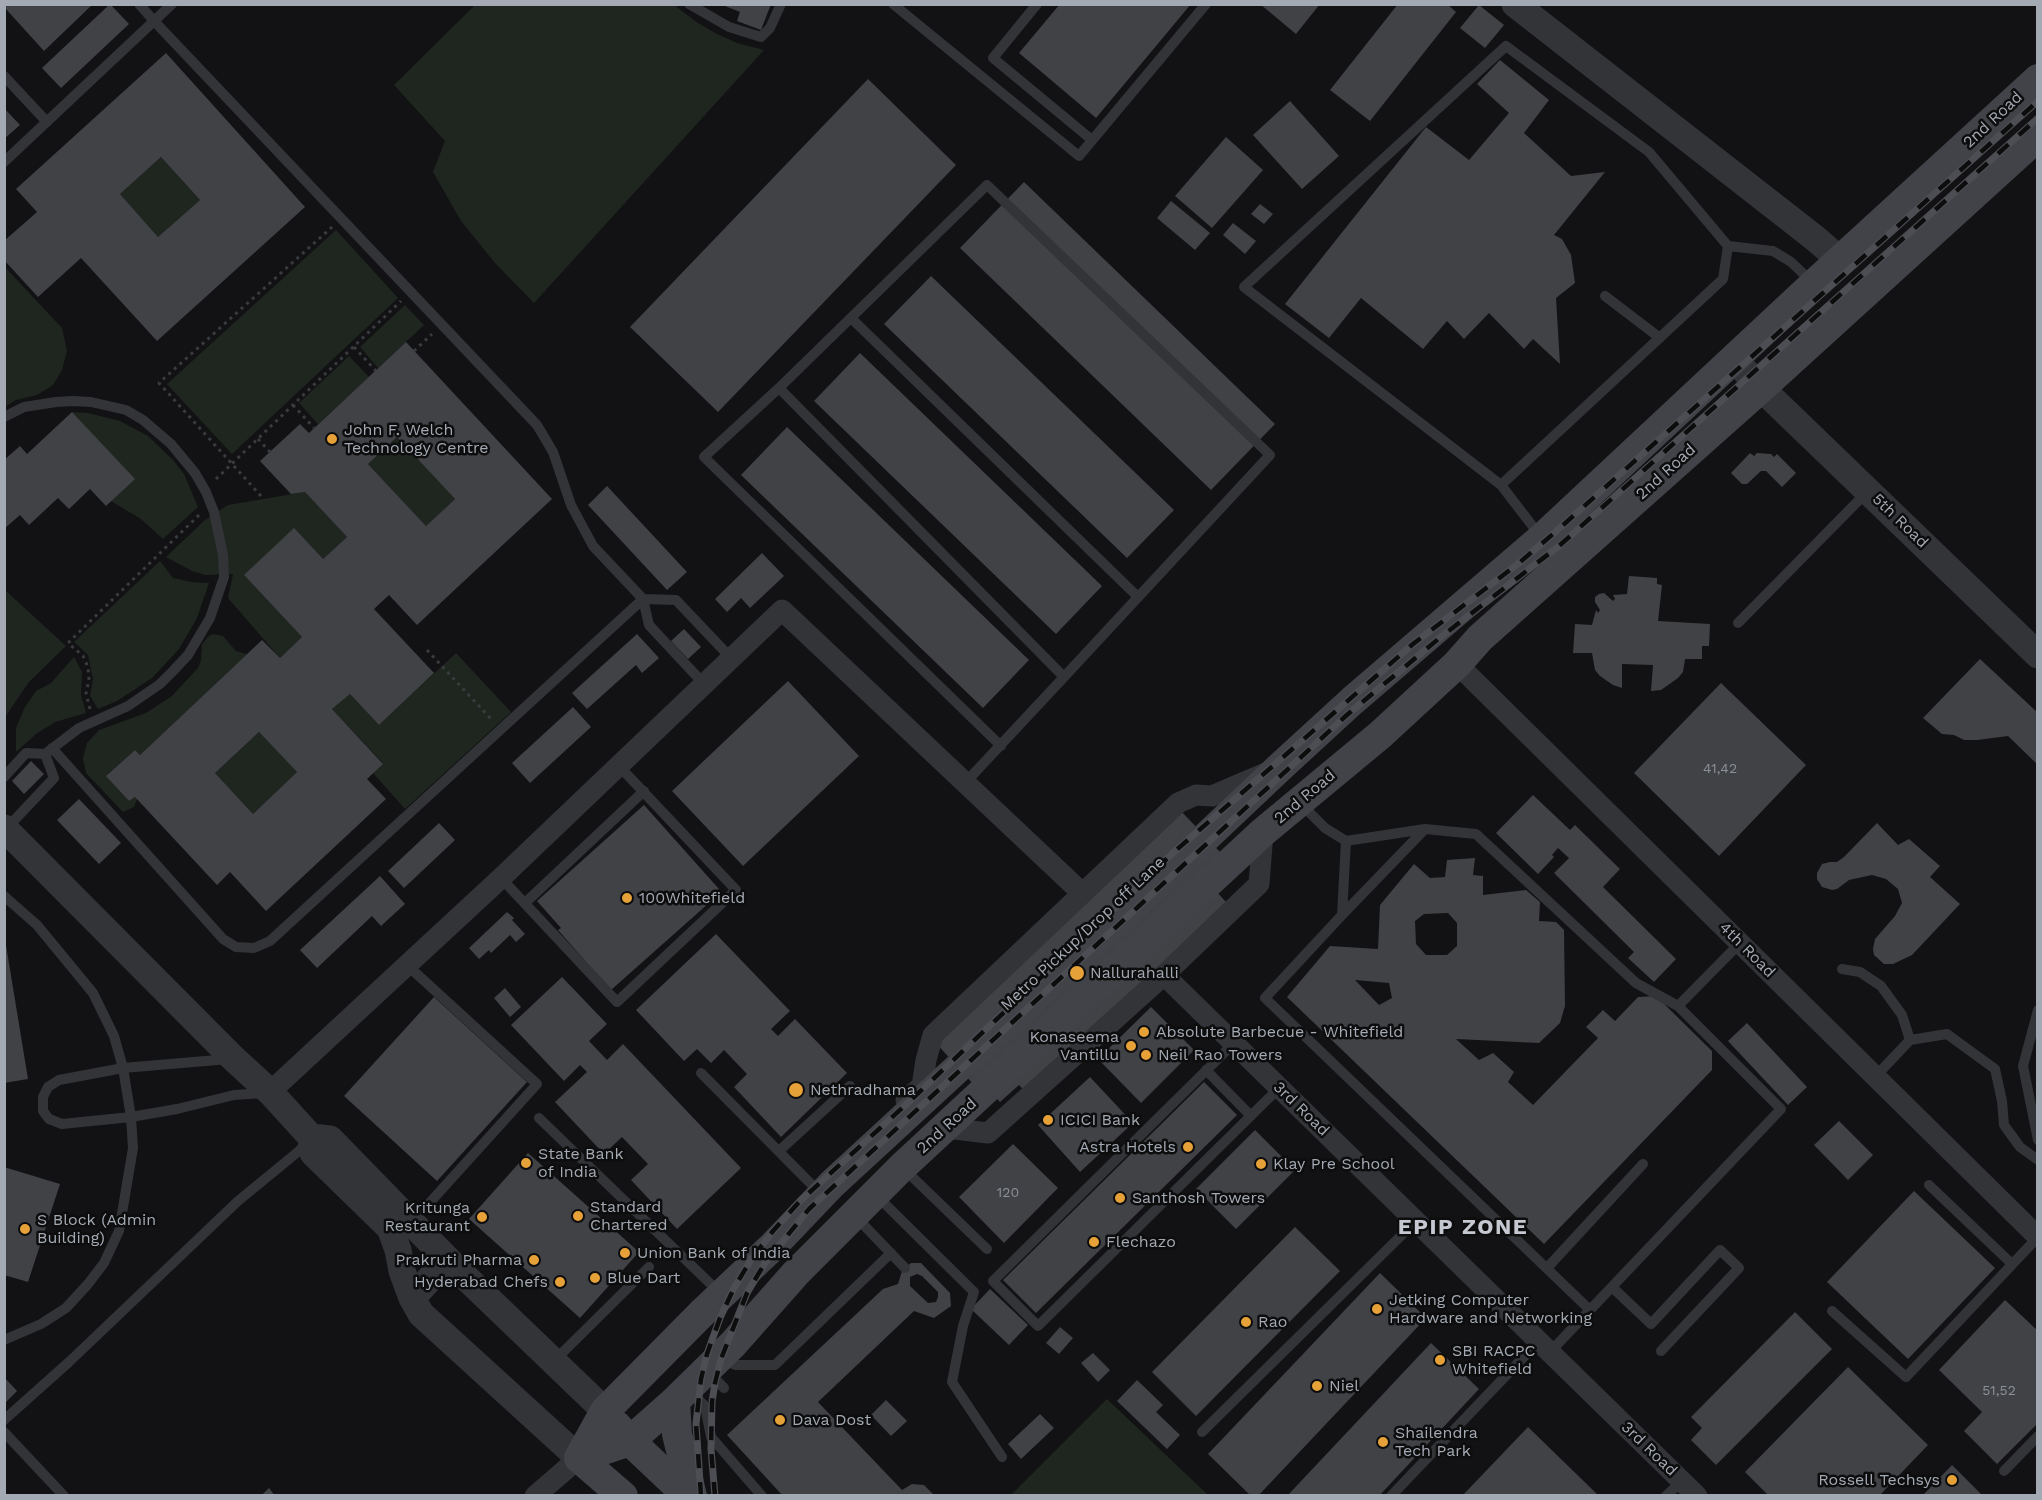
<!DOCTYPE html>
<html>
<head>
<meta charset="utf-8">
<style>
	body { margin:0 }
	#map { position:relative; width:2042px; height:1500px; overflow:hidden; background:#121214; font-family:"Work Sans",sans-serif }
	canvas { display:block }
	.frame { position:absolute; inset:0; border:6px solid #a4aab3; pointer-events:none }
</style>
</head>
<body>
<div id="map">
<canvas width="2042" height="1500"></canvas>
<div class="frame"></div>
</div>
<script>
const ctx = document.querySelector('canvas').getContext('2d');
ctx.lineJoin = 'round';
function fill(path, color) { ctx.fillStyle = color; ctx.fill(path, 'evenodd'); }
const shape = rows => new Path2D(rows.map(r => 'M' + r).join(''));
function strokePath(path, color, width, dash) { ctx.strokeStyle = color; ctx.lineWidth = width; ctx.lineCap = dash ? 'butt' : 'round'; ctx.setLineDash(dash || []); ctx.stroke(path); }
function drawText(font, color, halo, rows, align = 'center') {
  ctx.font = font + ' "Work Sans",sans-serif'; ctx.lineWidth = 5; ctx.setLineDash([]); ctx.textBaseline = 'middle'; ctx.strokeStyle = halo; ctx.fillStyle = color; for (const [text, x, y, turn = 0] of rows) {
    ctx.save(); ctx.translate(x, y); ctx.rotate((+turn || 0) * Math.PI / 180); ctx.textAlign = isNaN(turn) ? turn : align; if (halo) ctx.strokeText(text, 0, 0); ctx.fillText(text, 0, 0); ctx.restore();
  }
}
const green = shape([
	[475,5,674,5,698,23,717,34,737,43,764,50,534,303,495,263,461,221,433,172,445,141,394,85],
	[161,157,200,200,158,237,120,194],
	[336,230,398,298,232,454,167,384],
	[4,266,62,328,67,351,62,370,53,385,37,395,16,400,5,407],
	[405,305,424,325,378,368,360,347],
	[349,356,369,377,318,424,299,403],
	[72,412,88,413,120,421,148,436,173,460,184,474,198,507,163,539,141,519,111,501,134,479],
	[397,437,455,499,426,526,368,464],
	[305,492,347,537,323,559,244,575,302,637,280,658,228,598,233,574,205,575,192,571,166,557,205,520,228,505],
	[160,561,173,578,191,582,209,583,197,618,179,649,152,678,117,701,98,709,90,696,93,679,88,655,74,642],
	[5,590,66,646,29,682,5,717],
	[213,634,223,636,236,651,247,654,140,755,135,750,107,775,129,801,135,797,137,799,134,807,123,812,86,773,83,758,87,743,99,730,146,713,172,696,198,668,201,660,202,644,209,636],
	[456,653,511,712,405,809,373,773,383,763,332,709,350,694,379,725],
	[74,657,82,672,81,695,86,713,55,722,36,734,16,752,16,728,25,707,36,691,51,683],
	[259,732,297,772,253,814,215,773],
	[1107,1399,1208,1495,1011,1495]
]);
const building = shape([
	[9,4,93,4,44,51,5,8],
	[110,4,129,24,61,88,42,68],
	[720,4,771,4,761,30,737,21,740,12],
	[1060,4,1191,4,1096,118,1019,53],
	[1260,4,1320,4,1296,34],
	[1398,4,1447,4,1456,12,1370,121,1330,90],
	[1479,5,1504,25,1485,48,1460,28],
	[166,53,305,207,157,341,81,258,38,297,4,260,4,241,37,212,16,189],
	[161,157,200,200,158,237,120,194],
	[1500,60,1549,100,1524,133,1571,176,1605,172,1554,235,1562,239,1571,255,1575,283,1556,298,1560,364,1533,339,1524,349,1489,313,1464,339,1447,321,1423,349,1361,298,1329,338,1285,304,1426,127,1469,160,1509,113,1477,84],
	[868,79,956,165,718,412,630,327],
	[1290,101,1339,156,1302,189,1253,135],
	[4,108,20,125,4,139],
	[1226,137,1263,170,1212,228,1175,196],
	[1024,182,1275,424,1211,490,960,248],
	[1171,201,1210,233,1195,250,1157,218],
	[1260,204,1273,214,1264,224,1251,214],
	[1233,223,1256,241,1245,254,1223,235],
	[931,276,1174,510,1127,558,884,324],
	[406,342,552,499,417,625,389,595,374,609,434,673,379,725,350,694,332,709,383,764,367,779,386,799,266,911,230,872,217,885,135,797,129,801,106,776,135,750,140,755,262,640,280,658,302,637,244,575,294,528,323,559,347,537,305,492,291,494,260,461,300,424,309,433],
	[397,437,455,499,426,526,368,464],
	[259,732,297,772,253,814,215,773],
	[860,353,1102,586,1056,634,814,401],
	[72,412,135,479,106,506,90,489,69,509,58,498,29,525,20,515,4,529,4,460,20,446,27,454],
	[787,427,1029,660,983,708,741,475],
	[1750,453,1754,456,1757,453,1771,454,1774,457,1777,454,1796,473,1782,487,1766,471,1761,471,1747,484,1742,484,1731,473],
	[607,486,687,572,667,590,588,505],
	[762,553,784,576,750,608,741,598,727,612,715,599],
	[1629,576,1657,578,1657,584,1662,585,1658,621,1710,624,1709,646,1702,646,1702,659,1685,659,1683,672,1678,678,1661,690,1651,691,1653,665,1622,664,1622,688,1613,685,1600,676,1595,670,1592,653,1573,653,1575,624,1592,625,1596,610,1598,613,1600,610,1595,602,1595,597,1599,594,1604,593,1613,601,1615,599,1613,595,1627,594],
	[684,629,701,647,688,659,671,641],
	[637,634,659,658,642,673,636,665,587,709,572,693],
	[1980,659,2038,713,2038,765,2008,736,1977,740,1964,740,1954,735,1942,734,1923,718],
	[788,681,859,756,743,866,672,791],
	[1721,683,1806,765,1719,856,1634,773],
	[573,707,591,727,530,783,512,763],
	[31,761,44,774,24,794,12,781],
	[1533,795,1570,830,1575,825,1620,869,1603,887,1676,959,1654,982,1628,958,1634,952,1554,873,1569,858,1558,848,1552,855,1554,857,1538,874,1496,833],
	[79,799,121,843,99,864,57,820],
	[644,805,719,889,715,892,718,895,611,990,558,930,561,928,537,901],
	[1181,811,1221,853,1200,874,1227,903,1025,1091,1019,1085,1000,1102,980,1081,975,1086,935,1042],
	[439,823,455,840,404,888,388,871],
	[1877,823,1898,845,1909,839,1940,866,1930,877,1960,904,1912,955,1893,964,1884,964,1874,955,1873,949,1875,939,1895,916,1902,903,1898,889,1886,879,1872,875,1849,880,1837,889,1832,890,1822,887,1817,879,1817,873,1822,864,1830,862,1837,862,1844,857],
	[1475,858,1473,875,1483,876,1483,895,1526,890,1540,902,1539,921,1556,922,1564,930,1565,1006,1560,1023,1539,1043,1456,1039,1479,1060,1493,1053,1514,1072,1508,1082,1533,1105,1598,1038,1586,1027,1603,1010,1615,1021,1638,997,1656,996,1712,1051,1712,1070,1544,1244,1287,997,1330,946,1378,949,1380,905,1414,864,1430,878,1445,877,1447,860],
	[1448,913,1457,923,1457,946,1447,955,1426,955,1416,944,1415,921,1424,914],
	[1355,980,1389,983,1392,998,1379,1005],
	[380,876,405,904,381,926,372,916,317,968,300,950],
	[507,912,514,918,512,920,525,934,516,942,510,935,491,953,489,950,479,959,469,948],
	[4,933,28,1079,4,1083],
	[716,934,790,1011,771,1029,778,1036,795,1019,847,1073,781,1137,734,1087,747,1074,724,1050,711,1063,697,1049,684,1061,636,1010],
	[562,977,607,1024,589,1041,607,1060,623,1044,741,1168,677,1229,631,1180,648,1164,622,1137,604,1154,555,1102,587,1072,580,1065,564,1081,511,1025],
	[505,988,521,1007,510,1017,494,998],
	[434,997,527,1082,437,1181,344,1096],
	[1151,1007,1194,1050,1141,1103,1098,1059],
	[1747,1023,1807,1087,1788,1105,1728,1041],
	[1090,1077,1133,1123,1080,1172,1038,1125],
	[1204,1082,1237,1115,1036,1313,1003,1280],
	[1839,1121,1873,1155,1848,1180,1814,1145],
	[1255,1130,1295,1170,1236,1229,1196,1189],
	[1013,1144,1058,1188,1004,1243,959,1197],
	[528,1153,639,1252,580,1318,469,1219],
	[4,1167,60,1184,28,1282,4,1275],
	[1914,1191,1995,1268,1908,1359,1827,1282],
	[1295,1227,1340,1271,1196,1416,1152,1372],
	[911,1263,921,1263,950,1293,951,1306,934,1318,914,1311,818,1402,902,1490,912,1484,924,1485,935,1496,783,1496,727,1435,883,1289,898,1284,902,1271],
	[917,1274,922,1276,938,1292,938,1297,936,1302,928,1303,910,1286,910,1277],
	[1380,1273,1426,1318,1258,1496,1251,1496,1208,1454],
	[990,1289,1028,1325,1009,1345,971,1309],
	[2005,1300,2038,1331,2038,1423,1997,1464,1964,1431,1982,1412,1939,1370],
	[1795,1312,1832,1349,1716,1465,1691,1440,1702,1428,1691,1417],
	[1060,1327,1073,1338,1059,1354,1046,1343],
	[1431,1343,1479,1389,1379,1496,1287,1496],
	[1093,1353,1110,1370,1098,1382,1081,1363],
	[1848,1367,1928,1445,1879,1496,1769,1496,1745,1472],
	[5,1378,17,1391,5,1403],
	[1137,1380,1163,1405,1156,1412,1180,1435,1167,1449,1117,1401],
	[886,1400,907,1421,891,1436,871,1415],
	[1040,1414,1054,1428,1021,1459,1008,1444],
	[1528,1427,1599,1496,1462,1496],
	[1952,1465,1983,1496,1922,1496],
	[269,1488,275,1496,261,1496]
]);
const path = shape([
	[354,347,376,371],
	[414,351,432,334],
	[293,405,314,428],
	[258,439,270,452],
	[216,479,401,301],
	[261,496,159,383,332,227],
	[427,650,491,719],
	[90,709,86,693,89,680,88,667,83,656,68,643,199,515]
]);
const service = shape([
	[172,4,154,21,537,425,553,452,571,505,593,546,643,599,649,625,704,684],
	[689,4,729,27,761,37,770,28,781,4],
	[893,4,1079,156,1206,4],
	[1037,4,993,58,1092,140],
	[4,76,47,122],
	[4,162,154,21,139,4],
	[1728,246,1773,251,1791,262,1813,283],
	[1605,296,1660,338],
	[851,318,1138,597],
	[779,388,1064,677,966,782],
	[4,417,24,407,56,402,73,401,91,402,126,410,143,420,171,444,195,473,206,492,214,512,223,555,224,577,210,618,188,655,173,671,160,684,128,706,79,728,45,754],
	[1501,485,1723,279,1728,246,1649,152,1506,46,1244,287,1501,485,1541,537],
	[1738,623,1868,491],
	[1001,746,704,457,779,388,987,185,1270,455,1064,677],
	[52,748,223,939,236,947,254,948,270,941,643,599,676,600,731,658],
	[4,777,26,753,45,754,54,778,6,829],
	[1300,803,1325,828,1346,841,1425,829,1476,834,1636,983,1678,1006,1781,1109,1550,1352],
	[1425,829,1342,915,1265,998,1590,1310],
	[501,878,617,1002,736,890,619,766],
	[4,896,37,925,93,993,114,1036,123,1068,131,1117,133,1148,119,1231,104,1263,88,1284,66,1308,41,1324,4,1340],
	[525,903,644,791],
	[1342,915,1346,841],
	[407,965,537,1084,424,1209,410,1220],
	[1842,969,1860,972,1881,986,1902,1015,1910,1040],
	[1678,1006,1740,943],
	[2038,1010,2023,1066,2038,1140],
	[1234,1043,993,1281,1038,1326,1279,1088],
	[229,1059,123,1068,59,1080,48,1087,43,1097,43,1111,49,1119,62,1124,131,1117,177,1109,234,1095,264,1093],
	[1206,1070,1251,1116],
	[701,1073,821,1194],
	[1875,1077,1910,1040,1947,1034,1995,1069,2002,1101,2004,1125,2020,1147,2038,1160],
	[539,1118,720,1293],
	[779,1151,850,1086],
	[904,1169,987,1249],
	[1929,1185,2012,1264],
	[877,1196,974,1292,963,1326,952,1382,1002,1457],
	[856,1217,905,1268],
	[1547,1268,1643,1164],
	[1612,1287,1651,1324,1720,1250,1739,1268,1661,1351],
	[1832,1311,1906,1377,2038,1237],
	[721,1360,736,1365,775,1365,891,1253],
	[553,1362,649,1267],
	[707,1370,724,1388],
	[689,1391,705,1406,711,1437,762,1496],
	[4,1420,69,1362,238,1201,299,1151,307,1142],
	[4,1432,64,1496],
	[1202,1432,1416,1221],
	[2004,1471,2038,1436],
	[1391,1496,1539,1341],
	[1666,1496,1682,1481]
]);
const minor = shape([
	[1457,664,2038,1237],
	[1164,975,1697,1496],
	[270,1092,501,878,782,610,1082,893],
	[906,1100,922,1086,926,1060,933,1035,1178,803,1196,795,1212,796,1266,773],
	[946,1128,988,1133,1164,975,1259,884,1263,832],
	[535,1496,579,1458]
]);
const tertiary = shape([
	[1515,4,1816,239,1840,260],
	[1733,358,1761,388,2038,655],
	[4,828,234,1059,270,1092,311,1137,313,1153,390,1228,398,1250,402,1271,412,1298,421,1314,579,1458],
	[311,1137,330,1139,453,1265,605,1411],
	[412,1298,437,1271,453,1265]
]);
const secondary = shape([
	[675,1401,677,1434,692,1496],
	[617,1426,630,1441,688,1496],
	[579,1458,605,1411,701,1314,771,1248,832,1184,1112,926,1279,768,1352,701,1542,538,1814,284,2038,79],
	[579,1458,630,1441,675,1401,733,1344,796,1273,902,1167,1263,832,1380,735,1457,664,1480,638,1761,388,2038,136],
	[579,1458,623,1496]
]);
const rail = shape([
	[701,1496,696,1424,701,1379,707,1354,720,1318,734,1288,752,1258,773,1231,800,1201,912,1099,1174,852,1413,644,1519,563,1553,534,2038,101],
	[715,1496,711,1449,712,1402,715,1383,721,1359,747,1293,765,1263,809,1209,1348,714,1442,636,1559,546,2038,118]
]);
const markers = [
	[332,439,6,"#e6a238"],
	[627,898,6,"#e6a238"],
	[1077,973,8,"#e6a238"],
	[1144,1032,6,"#e6a238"],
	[1131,1046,6,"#e6a238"],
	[1146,1055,6,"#e6a238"],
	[796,1090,8,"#e6a238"],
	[1048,1120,6,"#e6a238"],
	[1188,1147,6,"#e6a238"],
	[526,1163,6,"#e6a238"],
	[1261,1164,6,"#e6a238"],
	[1120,1198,6,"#e6a238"],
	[578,1216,6,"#e6a238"],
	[482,1217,6,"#e6a238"],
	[25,1229,6,"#e6a238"],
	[1094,1242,6,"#e6a238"],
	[625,1253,6,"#e6a238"],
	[534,1260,6,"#e6a238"],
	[595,1278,6,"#e6a238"],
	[560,1282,6,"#e6a238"],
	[1377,1309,6,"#e6a238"],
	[1246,1322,6,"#e6a238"],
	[1440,1360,6,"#e6a238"],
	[1317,1386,6,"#e6a238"],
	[780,1420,6,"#e6a238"],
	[1383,1442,6,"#e6a238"],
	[1952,1480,6,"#e6a238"]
];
const numberNames = [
	["41,42",1720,769],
	["120",1008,1193],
	["51,52",1999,1391]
];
const streetNames = [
	["2nd Road",1993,120,-43],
	["2nd Road",1666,472,-42],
	["5th Road",1900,521,44],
	["2nd Road",1305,797,-40],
	["Metro Pickup/Drop off Lane",1083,934,-43],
	["4th Road",1747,950,45],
	["3rd Road",1301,1109,44],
	["2nd Road",947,1126,-42],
	["3rd Road",1649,1449,44]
];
const poiNames = [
	["John F. Welch",344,430],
	["Technology Centre",344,448],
	["100Whitefield",639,898],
	["Nallurahalli",1090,973],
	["Absolute Barbecue - Whitefield",1156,1032],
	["Konaseema",1119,1037,"right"],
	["Vantillu",1119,1055,"right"],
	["Neil Rao Towers",1158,1055],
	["Nethradhama",810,1090],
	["ICICI Bank",1060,1120],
	["Astra Hotels",1176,1147,"right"],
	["State Bank",538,1154],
	["of India",538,1172],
	["Klay Pre School",1273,1164],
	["Santhosh Towers",1132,1198],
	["Standard",590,1207],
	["Chartered",590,1225],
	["Kritunga",470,1208,"right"],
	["Restaurant",470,1226,"right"],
	["S Block (Admin",37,1220],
	["Building)",37,1238],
	["Flechazo",1106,1242],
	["Union Bank of India",637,1253],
	["Prakruti Pharma",522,1260,"right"],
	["Blue Dart",607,1278],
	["Hyderabad Chefs",548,1282,"right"],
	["Jetking Computer",1389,1300],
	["Hardware and Networking",1389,1318],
	["Rao",1258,1322],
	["SBI RACPC",1452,1351],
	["Whitefield",1452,1369],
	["Niel",1329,1386],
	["Dava Dost",792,1420],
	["Shailendra",1395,1433],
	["Tech Park",1395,1451],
	["Rossell Techsys",1940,1480,"right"]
];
const districtNames = [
	["EPIP ZONE",1463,1228]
];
fill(green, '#1f261f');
fill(building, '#414246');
strokePath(path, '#393b3f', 3, [3, 4.5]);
strokePath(service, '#333438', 10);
strokePath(minor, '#333438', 21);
strokePath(tertiary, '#333438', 27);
strokePath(secondary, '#414348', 30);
strokePath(rail, '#4c4e53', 7);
strokePath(rail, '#0d0d0e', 4.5, [14]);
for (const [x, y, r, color] of markers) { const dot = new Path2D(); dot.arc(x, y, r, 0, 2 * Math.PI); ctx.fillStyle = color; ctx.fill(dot); strokePath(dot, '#0d0d0e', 2); }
drawText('14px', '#8b9098', null, numberNames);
drawText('16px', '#a4aab3', '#0d0d0e', streetNames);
drawText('16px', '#a4aab3', '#0d0d0e', poiNames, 'left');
ctx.letterSpacing = '1.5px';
drawText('bold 22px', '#c5c8d0', '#0d0d0e', districtNames);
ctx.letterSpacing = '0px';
</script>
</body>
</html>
